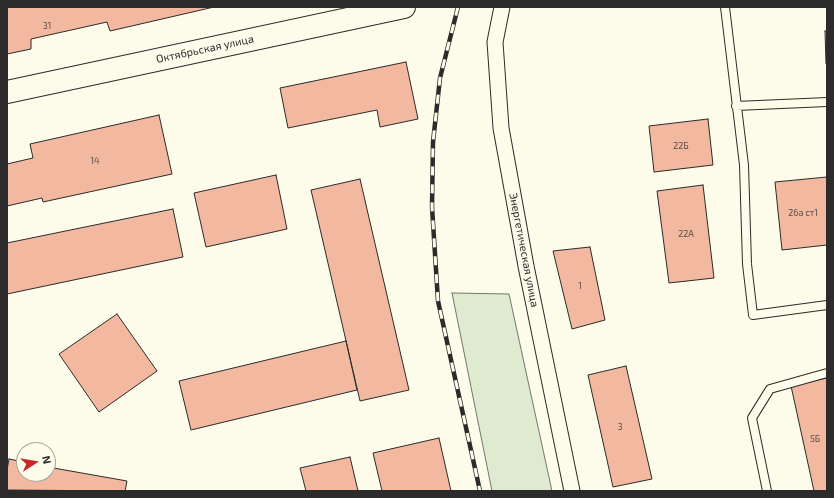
<!DOCTYPE html>
<html>
<head>
<meta charset="utf-8">
<style>
	body { margin:0 }
	#map { position:relative; width:834px; height:498px; overflow:hidden; background:#fdfbea; font-family:"Exo 2",sans-serif }
	canvas { display:block }
	.frame { position:absolute; inset:0; border:8px solid #2b2b2b; pointer-events:none }
	.north { position:absolute; left:16px; top:442px; width:40px; height:40px; box-sizing:border-box; background:#fdfbea; border:1px solid #a9a89e; border-radius:50%; rotate:78deg; font-size:11px; font-weight:700; line-height:16px; text-align:center; color:#2b2b2b }
	.north::after { content:''; display:block; margin:auto; width:14px; height:18px; background:#c62828; clip-path:polygon(50% 0,100% 100%,50% 72%,0 100%) }
</style>
</head>
<body>
<div id="map">
<canvas width="834" height="498"></canvas>
<div class="frame"></div>
<div class="north">N</div>
</div>
<script>
const ctx = document.querySelector('canvas').getContext('2d');
ctx.lineJoin = 'round';
function fill(path, color) { ctx.fillStyle = color; ctx.fill(path, 'evenodd'); }
const shape = rows => new Path2D(rows.map(r => 'M' + r).join(''));
function strokePath(path, color, width, dash) { ctx.strokeStyle = color; ctx.lineWidth = width; ctx.lineCap = dash ? 'butt' : 'round'; ctx.setLineDash(dash || []); ctx.stroke(path); }
function drawText(font, color, halo, rows, align = 'center') {
  ctx.font = font + ' "Exo 2",sans-serif'; ctx.lineWidth = 3; ctx.setLineDash([]); ctx.textBaseline = 'middle'; ctx.strokeStyle = halo; ctx.fillStyle = color; for (const [text, x, y, turn = 0] of rows) {
    ctx.save(); ctx.translate(x, y); ctx.rotate((+turn || 0) * Math.PI / 180); ctx.textAlign = isNaN(turn) ? turn : align; if (halo) ctx.strokeText(text, 0, 0); ctx.fillText(text, 0, 0); ctx.restore();
  }
}
const green = shape([
	[452,293,509,294,552,491,492,491,452,293]
]);
const building = shape([
	[7,7,214,7,110,31,107,22,31,39,31,49,7,54,7,7],
	[825,31,827,31,827,64,826,64,825,31],
	[406,62,418,119,380,127,377,110,288,128,280,88,406,62],
	[159,115,172,174,43,202,42,198,7,206,7,164,33,158,30,144,159,115],
	[708,119,713,165,654,172,649,126,708,119],
	[276,175,287,229,206,247,194,193,276,175],
	[827,177,827,245,782,250,775,182,827,177],
	[360,179,409,390,360,401,311,190,360,179],
	[703,185,714,278,669,283,657,191,703,185],
	[173,209,183,257,7,294,7,243,173,209],
	[590,247,605,320,572,329,553,251,590,247],
	[117,314,157,371,99,412,59,354,117,314],
	[346,341,357,390,191,430,179,381,346,341],
	[626,366,652,479,613,487,588,375,626,366],
	[827,378,827,491,814,491,791,386,827,378],
	[439,438,451,491,382,491,373,453,439,438],
	[350,457,358,491,306,491,300,468,350,457],
	[9,459,24,462,24,474,48,474,48,467,127,481,125,491,7,490,7,470,9,459]
]);
const lane = shape([
	[725,7,744,165,747,264,753,315,827,305],
	[736,106,827,102],
	[767,491,752,418,770,389,827,373]
]);
const street = shape([
	[502,7,495,42,501,128,526,266,572,491]
]);
const secondary = shape([
	[7,92,404,7]
]);
const rail = shape([
	[458,7,440,78,433,142,432,207,438,301,480,491]
]);
const numberNames = [
	["31",47,26],
	["22Б",681,146],
	["14",95,161],
	["26а ст1",803,213],
	["22А",686,234],
	["1",580,286],
	["3",620,427],
	["5Б",815,439]
];
const streetNames = [
	["Октябрьская улица",205,49,-12],
	["Энергетическая улица",524,250,79]
];
fill(green, '#deebd1');
strokePath(green, '#74746e', 1);
fill(building, '#f2b8a0');
strokePath(building, '#2b2b2b', 1);
strokePath(lane, '#2b2b2b', 10);
strokePath(street, '#2b2b2b', 17);
strokePath(secondary, '#2b2b2b', 24);
strokePath(lane, '#fdfbea', 8);
strokePath(street, '#fdfbea', 15);
strokePath(secondary, '#fdfbea', 22);
strokePath(rail, '#2b2b2b', 4.5);
strokePath(rail, '#fdfbea', 3, [9]);
drawText('9px', '#5d4e48', null, numberNames);
drawText('11px', '#2b2b2b', '#fdfbea', streetNames);
</script>
</body>
</html>
